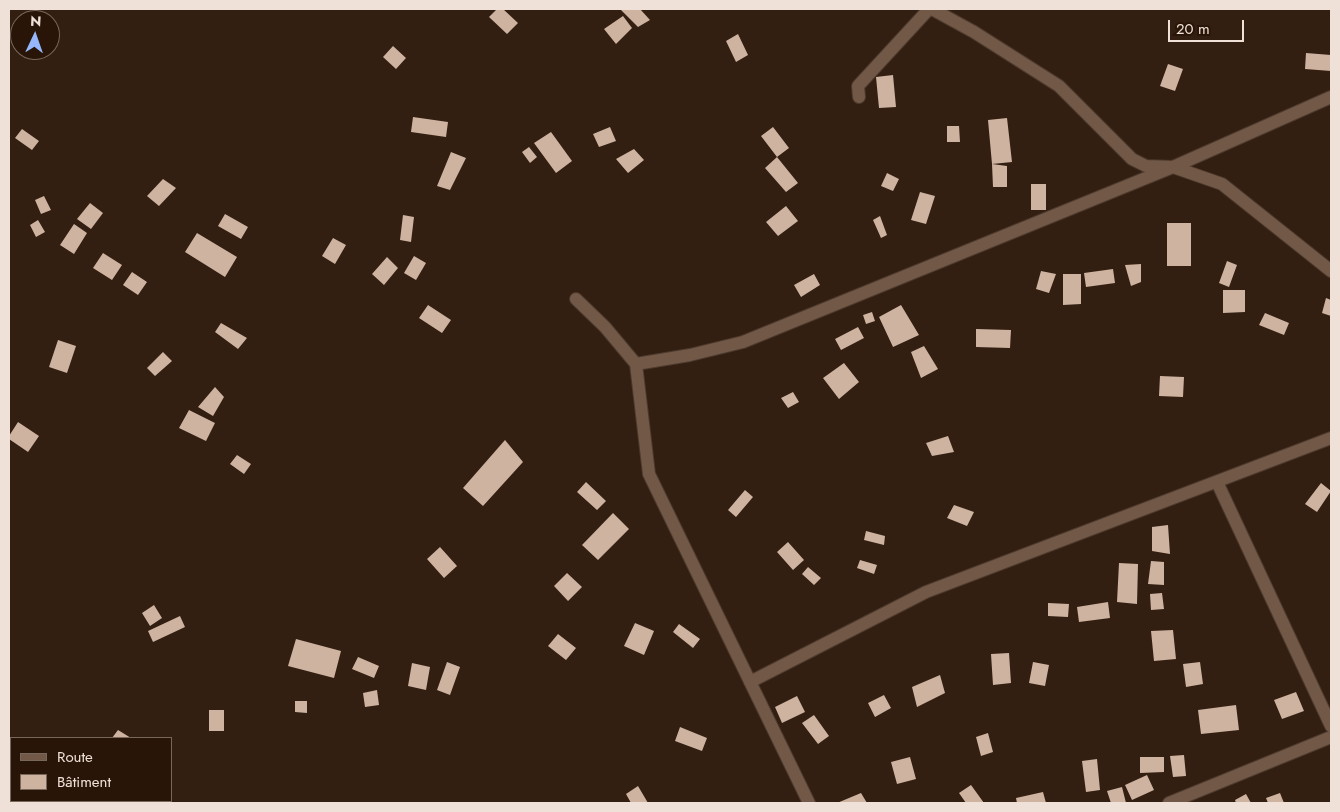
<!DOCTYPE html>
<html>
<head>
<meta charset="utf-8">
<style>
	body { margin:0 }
	#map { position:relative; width:1340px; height:812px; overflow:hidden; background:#331f11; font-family:Jost,sans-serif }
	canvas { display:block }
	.frame { position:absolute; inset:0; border:10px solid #efe1d8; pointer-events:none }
	.legend { position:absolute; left:10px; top:737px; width:162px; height:65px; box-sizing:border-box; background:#291507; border:1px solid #78675b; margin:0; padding:6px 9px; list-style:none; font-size:15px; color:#efe1d8 }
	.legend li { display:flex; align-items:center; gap:10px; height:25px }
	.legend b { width:25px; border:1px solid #78675b }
	.north { position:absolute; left:10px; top:10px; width:50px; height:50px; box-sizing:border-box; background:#291507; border:1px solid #78675b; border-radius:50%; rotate:3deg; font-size:14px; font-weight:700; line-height:20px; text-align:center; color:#efe1d8 }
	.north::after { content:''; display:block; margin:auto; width:18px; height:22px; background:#96b6fd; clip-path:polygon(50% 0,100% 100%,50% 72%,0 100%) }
	.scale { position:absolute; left:1168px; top:20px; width:76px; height:22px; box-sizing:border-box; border:2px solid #efe1d8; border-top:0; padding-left:6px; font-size:15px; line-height:18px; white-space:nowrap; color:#efe1d8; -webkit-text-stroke:4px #291507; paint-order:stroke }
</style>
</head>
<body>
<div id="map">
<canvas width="1340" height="812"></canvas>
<div class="frame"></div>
<ul class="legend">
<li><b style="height:6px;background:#725847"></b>Route</li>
<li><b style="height:14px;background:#ceb3a1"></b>Bâtiment</li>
</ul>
<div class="north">N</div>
<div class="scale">20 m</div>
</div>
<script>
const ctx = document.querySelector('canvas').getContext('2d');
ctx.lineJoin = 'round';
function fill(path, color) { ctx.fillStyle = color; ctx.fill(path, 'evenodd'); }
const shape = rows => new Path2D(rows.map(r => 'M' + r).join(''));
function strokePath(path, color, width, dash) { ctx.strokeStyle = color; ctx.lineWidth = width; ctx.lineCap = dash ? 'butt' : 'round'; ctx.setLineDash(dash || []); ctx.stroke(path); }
const building = shape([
	[497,9,503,9,518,23,507,34,489,17],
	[622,9,640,9,650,20,638,27,621,10],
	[623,16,632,28,616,44,604,29],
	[738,34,748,55,736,62,726,41],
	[393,46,406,58,396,69,383,57],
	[1306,53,1331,55,1331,71,1305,69],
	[1168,64,1183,69,1175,91,1160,86],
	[893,75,896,107,879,108,876,77],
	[413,117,448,122,446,137,411,132],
	[1007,118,1012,162,992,164,988,120],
	[947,126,959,126,960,142,947,142],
	[610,127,616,141,599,147,593,134],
	[773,127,789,148,777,157,761,136],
	[22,129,39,141,32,150,15,138],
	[551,132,572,161,556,173,534,143],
	[529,147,537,157,530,163,522,152],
	[634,149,644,160,628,173,616,159],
	[451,152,466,158,450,190,437,186],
	[777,157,798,183,786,192,765,168],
	[992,164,1007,166,1007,187,993,187],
	[887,173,899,179,893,191,881,186],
	[163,179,176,188,159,206,147,196],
	[1031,184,1046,184,1046,210,1031,210],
	[920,192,935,196,926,224,911,220],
	[44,196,51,210,41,214,35,200],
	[90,203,103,213,91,229,77,219],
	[786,206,798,221,778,236,766,222],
	[225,214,248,227,241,239,218,226],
	[403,215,414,217,411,242,400,240],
	[880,216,887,235,881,238,873,220],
	[38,220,45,232,36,237,30,225],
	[1167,223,1191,223,1191,266,1167,266],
	[74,224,87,233,74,254,60,245],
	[197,233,237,257,225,277,185,252],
	[333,238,346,245,335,264,322,256],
	[103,253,122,265,112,280,93,268],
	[414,256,426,263,416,280,404,273],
	[387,257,398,268,384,285,372,274],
	[1227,261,1237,265,1229,287,1219,283],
	[1141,264,1141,282,1131,286,1125,265],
	[1113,269,1115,283,1086,287,1084,273],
	[1041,271,1056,274,1049,293,1036,289],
	[132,272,147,282,138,295,123,285],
	[814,274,820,285,801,297,794,285],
	[1063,274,1081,274,1081,304,1063,305],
	[1223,290,1245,290,1245,312,1223,313],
	[1326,298,1331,300,1331,316,1322,313],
	[428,305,451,320,442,333,419,318],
	[901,305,919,335,893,347,879,317],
	[872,312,875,321,866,324,863,315],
	[1265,313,1289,323,1284,335,1259,325],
	[221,323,247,338,238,349,215,332],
	[858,327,864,338,841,350,835,339],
	[976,329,1011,330,1010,348,976,347],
	[58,340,76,346,67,373,49,367],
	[924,346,938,369,921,378,911,352],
	[163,352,172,361,155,376,147,368],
	[844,363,859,382,839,399,823,378],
	[1160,376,1184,377,1183,397,1159,396],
	[215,387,224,397,213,416,198,407],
	[793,392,799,402,788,408,781,398],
	[189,410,215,423,206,441,179,428],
	[18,422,39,436,28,452,9,439,9,436],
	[948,436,954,452,932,456,926,443],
	[505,440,523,462,483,506,463,488],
	[237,455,251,464,244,474,230,464],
	[586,482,606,501,597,510,577,492],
	[1321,483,1331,491,1317,512,1305,504],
	[745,490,753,497,736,517,728,510],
	[954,505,974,512,967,526,947,518],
	[613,513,629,529,598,560,582,545],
	[1168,525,1170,554,1152,551,1152,527],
	[866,531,885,536,884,545,864,540],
	[788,542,804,560,793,570,777,552],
	[440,547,457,566,444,578,427,559],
	[860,560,877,565,874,574,857,568],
	[1151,561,1164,562,1164,585,1148,584],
	[1119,563,1138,564,1137,604,1117,602],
	[808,567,821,578,814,585,802,574],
	[567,573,582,587,568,601,554,586],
	[1162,593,1164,609,1151,610,1150,594],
	[1108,602,1110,618,1079,622,1077,607],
	[1048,603,1069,604,1068,617,1048,616],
	[154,605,162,618,150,626,142,613],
	[180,616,185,627,153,642,148,631],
	[635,623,654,631,644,655,624,646],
	[679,624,700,639,693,648,673,632],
	[1173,630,1176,659,1154,661,1151,631],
	[558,634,576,648,566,660,548,646],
	[296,639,341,651,334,678,288,666],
	[1009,653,1011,683,993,685,991,654],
	[358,657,379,666,374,678,352,669],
	[447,662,460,667,450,695,437,690],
	[1033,662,1049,665,1045,686,1029,683],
	[1200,662,1203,684,1186,687,1183,664],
	[412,663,430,667,426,690,408,686],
	[940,675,945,693,917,707,912,687],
	[377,690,379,705,365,707,363,693],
	[1296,692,1304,711,1282,719,1274,700],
	[884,695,891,708,875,717,868,703],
	[797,696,805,712,782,723,775,707],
	[295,701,307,701,307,713,295,712],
	[1236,705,1239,730,1201,734,1198,710],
	[209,710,224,710,224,731,209,731],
	[814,715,829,736,818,744,802,723],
	[680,727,707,738,702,751,675,741],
	[118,730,131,738,112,738],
	[988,733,993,752,981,756,976,737],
	[1184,755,1186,776,1173,777,1170,756],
	[910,757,916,779,897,784,891,762],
	[1140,757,1164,757,1164,772,1140,773],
	[1097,759,1100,790,1086,792,1082,761],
	[1147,775,1154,790,1132,800,1125,785],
	[971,785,984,803,966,803,959,793],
	[638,786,648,803,631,803,626,794],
	[1122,787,1126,803,1111,803,1107,791],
	[1043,792,1046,803,1017,803,1016,798],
	[861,793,867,803,837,803],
	[1280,793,1284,803,1268,803,1266,798],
	[1246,794,1251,803,1236,803,1235,800]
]);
const street = shape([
	[932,9,974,32,1059,86,1132,159,1146,166,1173,167,1222,184,1331,271],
	[859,97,858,86,929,9],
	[576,299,605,327,636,364,690,355,743,342,1173,167,1331,97],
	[636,364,649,474,809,803],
	[1217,482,1331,726],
	[750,682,926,592,1331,438],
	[1169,803,1331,737]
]);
fill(building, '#ceb3a1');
strokePath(street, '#4d3a2d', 14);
strokePath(street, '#725847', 12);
</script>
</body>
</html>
